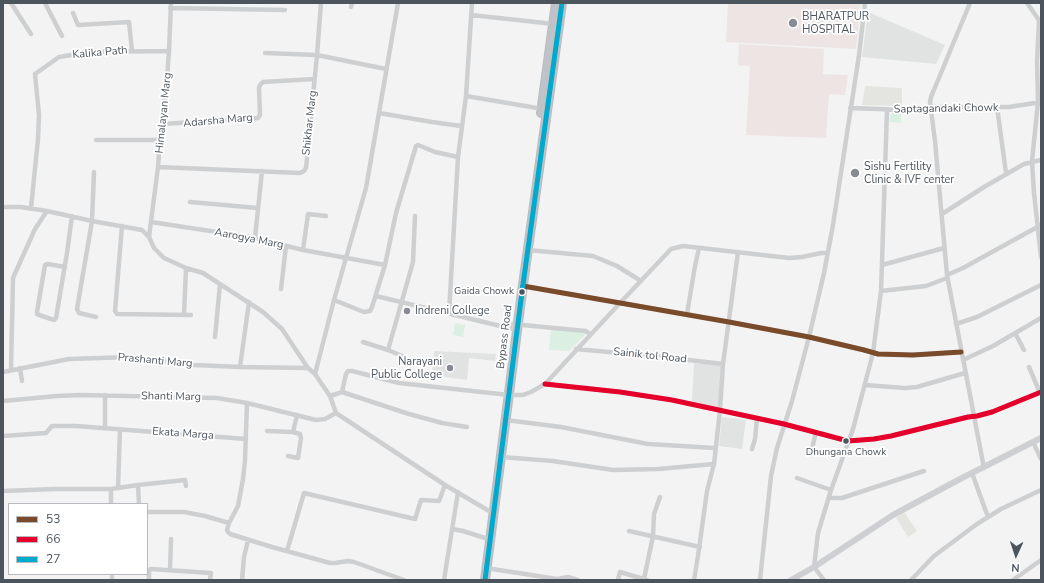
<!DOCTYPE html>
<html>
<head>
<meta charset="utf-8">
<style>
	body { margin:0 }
	#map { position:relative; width:1044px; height:583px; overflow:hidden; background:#f3f3f3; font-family:"Nunito Sans",sans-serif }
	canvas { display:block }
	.frame { position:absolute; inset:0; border:4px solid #4c555e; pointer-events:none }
	.legend { position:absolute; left:8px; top:503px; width:140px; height:72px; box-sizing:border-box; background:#fff; border:1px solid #b7bbbf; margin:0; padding:5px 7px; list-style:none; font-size:12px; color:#4c555e }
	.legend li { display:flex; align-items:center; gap:8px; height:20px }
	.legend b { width:20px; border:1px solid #b7bbbf }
	.north { position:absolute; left:996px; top:535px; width:40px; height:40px; -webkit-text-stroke:3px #fff; paint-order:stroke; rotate:183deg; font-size:11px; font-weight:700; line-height:16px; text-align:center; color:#4c555e }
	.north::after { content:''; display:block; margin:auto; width:14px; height:18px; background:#4c555e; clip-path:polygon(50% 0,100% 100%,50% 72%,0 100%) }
</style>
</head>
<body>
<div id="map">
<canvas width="1044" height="583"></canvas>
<div class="frame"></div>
<ul class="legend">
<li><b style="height:5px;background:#7a4b2a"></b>53</li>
<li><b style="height:5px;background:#e4002b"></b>66</li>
<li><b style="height:5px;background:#00a9ce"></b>27</li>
</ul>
<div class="north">N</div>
</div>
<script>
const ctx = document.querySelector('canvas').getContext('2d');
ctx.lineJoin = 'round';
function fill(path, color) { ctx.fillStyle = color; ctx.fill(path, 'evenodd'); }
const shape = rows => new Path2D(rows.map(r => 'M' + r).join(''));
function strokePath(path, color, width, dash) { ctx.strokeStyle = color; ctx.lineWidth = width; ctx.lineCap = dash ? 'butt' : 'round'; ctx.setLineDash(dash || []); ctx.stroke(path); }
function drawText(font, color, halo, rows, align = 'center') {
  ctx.font = font + ' "Nunito Sans",sans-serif'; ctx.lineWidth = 3.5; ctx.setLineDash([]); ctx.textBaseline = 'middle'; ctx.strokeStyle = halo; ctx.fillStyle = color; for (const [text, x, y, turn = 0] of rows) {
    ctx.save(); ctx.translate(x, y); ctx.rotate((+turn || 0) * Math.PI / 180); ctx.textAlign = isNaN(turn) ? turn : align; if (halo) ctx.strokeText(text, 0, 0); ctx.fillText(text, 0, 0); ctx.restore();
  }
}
const commercial = shape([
	[865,86,902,88,902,106,862,105],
	[904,512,917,531,908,537,896,518]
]);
const education = shape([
	[868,12,945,45,936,64,862,57],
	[434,351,496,354,495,361,469,358,467,380,432,375],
	[694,363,722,365,718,408,692,401],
	[722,417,746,420,742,449,719,446]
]);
const medical = shape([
	[728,3,861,3,856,49,726,42],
	[739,44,824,49,823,74,848,75,845,95,829,94,826,138,746,135,750,66,738,65]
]);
const green = shape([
	[892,113,901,113,901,123,889,122,890,116],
	[455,323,465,325,463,337,453,335],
	[551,329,585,333,586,334,569,351,549,350]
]);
const street = shape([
	[11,3,31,34],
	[45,3,62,36],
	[321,3,317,55,386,69],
	[970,3,931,97,930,102,935,141,947,275,984,468],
	[1027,3,1041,23],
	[351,7,352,3],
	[170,8,285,10],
	[73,13,78,25,129,22,132,51],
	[471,15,554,24],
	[1039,21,1037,61,1038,102,1032,161,1034,193,1041,257],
	[466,96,543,109],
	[997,107,1006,173],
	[850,108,906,110,933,107,1009,107,1041,102],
	[379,113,432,122,461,126],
	[162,124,258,118,260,115,259,88,260,85,263,82,314,79],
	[96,140,160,140],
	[158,167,300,173,304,171,306,168,317,55,265,53],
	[94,172,92,221,77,309,79,313,96,317],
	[190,202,258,208],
	[3,207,21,207,47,211,92,221,142,230,149,237,154,248,164,258,186,268,203,273,263,312,282,329,308,368,315,374],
	[31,208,38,139,39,115,35,74,59,57,90,52,169,51],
	[942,214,984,187,1024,164,1041,160],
	[151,222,250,237,303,250,385,265],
	[122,226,115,311,117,314,191,315],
	[149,237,158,167,160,140,167,79,169,51,171,3],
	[255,238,262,171],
	[303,250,308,214,326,216],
	[528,250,593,256,617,266,641,281],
	[882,265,944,248],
	[65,267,48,264,45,265,37,312,37,314,39,315,54,320,56,318,67,253,72,216],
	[947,275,963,268,1041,225],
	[523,286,729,322,809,337,864,350,878,354,913,355,961,352],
	[281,289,286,246],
	[881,291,926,286,947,278],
	[376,296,517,330],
	[334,300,364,312,370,311,372,307,385,265,396,213,416,146,418,145,435,152,458,157],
	[449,313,458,157,466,96,472,3],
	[687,314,695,266,699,248],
	[184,315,186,268],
	[512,324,586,331,590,334],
	[956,324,977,317,1041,285],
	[1015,333,1024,350],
	[215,337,220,284],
	[363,342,388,350,402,356],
	[576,349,663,357,723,364],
	[388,350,413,262,415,216],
	[963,360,993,346,1041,318],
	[240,367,249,302],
	[1029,367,1040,393],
	[20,368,22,381],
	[11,370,13,278,35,229,47,211],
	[3,372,69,359,132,357,194,365,240,367,308,368],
	[545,384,620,392,672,400,784,424,848,441,874,439,891,436,968,417,977,416,992,412,1041,392],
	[865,385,905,388,917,387,965,373],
	[342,392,346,374,348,371,352,371,399,383,509,395,523,395,531,392,545,384,620,303,671,249,683,246,789,258,802,257,821,253,828,253],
	[105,395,105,428],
	[330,396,315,374,334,300,366,188,398,3],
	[3,401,57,396,81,395,217,398,247,403,316,420,325,419,336,413],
	[247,403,245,460,243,479,238,506,229,523,227,530,228,532,230,534,272,547,330,563,335,563,348,561,354,562,404,580],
	[506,420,561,427,648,444,715,448],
	[467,427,442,423,409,414,342,392,330,396,336,413,445,485,489,511],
	[267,431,293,432,300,434,301,438,298,458,288,456],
	[293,432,297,415],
	[3,436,46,433,52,426,76,426,246,439],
	[1033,442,1041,459],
	[752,449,755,439,757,418],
	[811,453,816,432],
	[501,457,553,461,613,470,658,469,714,464],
	[972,473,988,517],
	[797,478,831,490],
	[138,485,185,480,186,486],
	[118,488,120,429],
	[111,489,111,504],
	[3,491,55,489,111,489,138,485,139,504],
	[829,498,842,498,924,471],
	[147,512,184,512,205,516,229,523],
	[452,529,463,531,485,538],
	[629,531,700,547],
	[287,551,304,493,415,519,421,500,439,501,445,485],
	[486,568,557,579,568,577,578,580],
	[149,570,149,580],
	[170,570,171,539],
	[147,571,151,569,211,573,210,580],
	[644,579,653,536,654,514,660,497],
	[112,580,112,574],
	[242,580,244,557,248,540],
	[444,580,458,492],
	[618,580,620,572,647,580],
	[694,580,698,556,707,491,714,464,720,410,723,364,738,252],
	[760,580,771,476,777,448,792,401,809,337,824,273,833,225,859,55,865,3],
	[824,580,814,567,818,533,831,490,853,429,873,353,881,291,882,262,887,110],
	[911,580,934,556,977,524,1001,509,1041,490],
	[1013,580,1041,560]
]);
const secondary = shape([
	[791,580,814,567,893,515,960,479,1041,438]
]);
const highway = shape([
	[541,113,556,3],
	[485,580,522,292,562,3]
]);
const bus1 = shape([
	[523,286,729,322,809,337,864,350,878,354,913,355,961,352]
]);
const bus2 = shape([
	[545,384,620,392,672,400,784,424,848,441,874,439,891,436,968,417,977,416,992,412,1041,392]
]);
const bus3 = shape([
	[485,580,522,292,562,3]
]);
const markers = [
	[793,23,5,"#868c92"],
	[855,173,5,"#868c92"],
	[522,292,3.5,"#4c555e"],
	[407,311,4,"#868c92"],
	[450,368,4,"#868c92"],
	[846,441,3.5,"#4c555e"]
];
const busNames = [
	["Gaida Chowk",514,292],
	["Dhungana Chowk",846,453,"center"]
];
const poiNames = [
	["BHARATPUR",802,17],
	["HOSPITAL",802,30],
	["Sishu Fertility",864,167],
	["Clinic & IVF center",864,180],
	["Indreni College",415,311],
	["Narayani",442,362,"right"],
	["Public College",442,375,"right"]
];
const streetNames = [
	["Kalika Path",100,53,-5],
	["Saptagandaki Chowk",946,109,-1],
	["Himalayan Marg",164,113,-84],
	["Adarsha Marg",218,121,-5],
	["Shikhar Marg",310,123,-84],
	["Aarogya Marg",249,239,11],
	["Bypass Road",505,337,-83],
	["Sainik tol Road",650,356,6],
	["Prashanti Marg",155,361,5],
	["Shanti Marg",171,397,1],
	["Ekata Marga",183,434,4]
];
fill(commercial, '#e4e4e1');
fill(education, '#e1e2e2');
fill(medical, '#ece5e3');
fill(green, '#dbefe3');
strokePath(highway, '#b9bdc2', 10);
strokePath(street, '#cdcfd1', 4.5);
strokePath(secondary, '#cecfd2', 6);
strokePath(highway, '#bfc3c7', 8);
strokePath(bus1, '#7a4b2a', 5);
strokePath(bus2, '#e4002b', 5);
strokePath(bus3, '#00a9ce', 5);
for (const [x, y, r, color] of markers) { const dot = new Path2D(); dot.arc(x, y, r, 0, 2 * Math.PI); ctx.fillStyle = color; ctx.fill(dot); strokePath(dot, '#fff', 1.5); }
drawText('10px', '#4c555e', '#fff', busNames, 'right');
drawText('11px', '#4c555e', '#fff', poiNames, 'left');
drawText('11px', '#4c555e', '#fff', streetNames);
</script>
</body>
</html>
